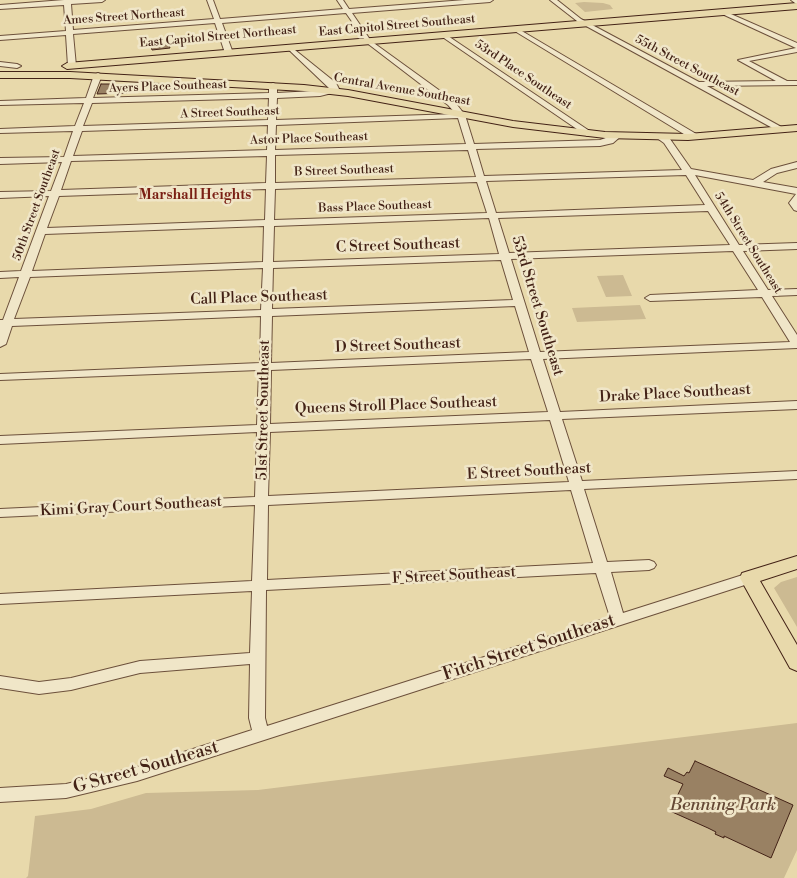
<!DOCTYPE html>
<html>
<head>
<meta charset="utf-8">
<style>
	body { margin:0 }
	canvas { display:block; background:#e8d9ab }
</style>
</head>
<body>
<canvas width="797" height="878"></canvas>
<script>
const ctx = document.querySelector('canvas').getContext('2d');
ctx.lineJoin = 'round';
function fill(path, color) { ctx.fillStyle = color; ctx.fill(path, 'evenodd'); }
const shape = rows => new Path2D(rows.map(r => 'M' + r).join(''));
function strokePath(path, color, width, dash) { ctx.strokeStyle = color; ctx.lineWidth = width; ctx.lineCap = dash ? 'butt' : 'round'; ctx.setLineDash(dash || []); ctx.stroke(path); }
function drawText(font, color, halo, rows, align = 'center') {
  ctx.font = font + ' "Libre Bodoni",serif'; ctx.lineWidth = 5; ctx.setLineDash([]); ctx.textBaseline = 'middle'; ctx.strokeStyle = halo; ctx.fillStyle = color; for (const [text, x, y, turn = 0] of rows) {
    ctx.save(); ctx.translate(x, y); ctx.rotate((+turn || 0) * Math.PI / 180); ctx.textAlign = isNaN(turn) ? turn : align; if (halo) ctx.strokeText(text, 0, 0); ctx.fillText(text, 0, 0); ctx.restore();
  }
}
const green = shape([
	[584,2,603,3,610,5,613,9,585,12,575,3],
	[623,275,632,296,606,297,597,276],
	[640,305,646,319,577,322,572,308],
	[797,577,797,627,774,588,781,582],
	[797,723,797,850,784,878,26,878,28,876,35,816,91,809,146,793,258,790]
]);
const building = shape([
	[168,41,170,48,152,50,150,42,168,41],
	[101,84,113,84,112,85,130,85,127,93,97,94,101,84],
	[695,761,793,805,771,858,724,836,724,838,715,834,716,832,708,828,670,811,683,784,664,776,668,768,684,776,687,772,689,773,695,761]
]);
const minor = shape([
	[64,0,105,0,102,2,71,4,73,30,214,19,207,0,213,0,220,19,343,9,337,0,343,0,349,9,465,0,493,0,490,2,352,13,371,41,454,101,465,115,474,144,600,140,617,134,621,136,613,143,600,146,476,149,484,176,682,170,664,143,657,138,661,136,670,139,691,169,753,180,771,169,797,162,797,168,777,173,763,182,797,188,797,211,794,210,789,203,796,194,695,175,739,245,797,243,797,249,743,251,768,290,797,289,797,295,772,296,797,335,797,348,543,359,560,412,797,401,797,409,562,419,582,481,797,471,797,479,584,489,607,562,649,560,654,562,656,565,654,568,649,570,611,572,623,613,749,573,754,574,756,578,754,582,137,781,66,798,0,802,0,788,66,784,137,767,252,730,249,718,250,664,140,673,71,690,39,694,0,688,0,676,39,682,71,678,140,661,250,653,252,591,0,604,0,594,252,581,255,505,0,517,0,509,255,497,257,432,0,444,0,436,257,425,259,370,0,380,0,374,260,363,261,316,12,326,6,344,0,347,0,320,3,320,19,277,0,278,0,272,21,271,49,196,0,198,0,192,51,191,62,162,0,164,0,158,64,157,73,131,0,133,0,129,75,126,84,103,0,105,0,101,86,98,94,75,98,73,102,75,93,98,269,93,269,85,273,83,277,85,277,93,331,90,288,49,288,47,290,46,336,83,340,91,320,96,277,98,276,120,456,114,448,105,367,43,346,13,222,23,233,53,229,55,225,53,215,23,73,34,76,66,72,68,68,66,66,35,0,40,0,36,66,31,64,5,0,9,0,5,64,0],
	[269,98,268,120,83,126,92,103,269,98],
	[458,118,466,144,275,150,276,125,458,118],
	[268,125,267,150,73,156,82,131,268,125],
	[468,150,476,177,275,183,275,155,468,150],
	[267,156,266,183,61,190,71,161,267,156],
	[686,175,705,205,496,213,486,181,686,175],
	[477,182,487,213,274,220,275,189,477,182],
	[266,189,265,220,47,228,59,196,266,189],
	[708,211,730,245,509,253,498,218,708,211],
	[489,218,499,254,273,262,274,226,489,218],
	[264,226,263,262,32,271,45,234,264,226],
	[733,251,758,290,650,295,645,298,650,301,762,297,790,342,540,352,511,259,733,251],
	[501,260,513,300,272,309,273,268,501,260],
	[263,268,261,310,14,319,30,277,263,268],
	[515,306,529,352,271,363,272,316,515,306],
	[531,359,548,412,270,424,271,370,531,359],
	[550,420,569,482,268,496,270,432,550,420],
	[571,490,593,563,267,580,268,505,571,490],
	[596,573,610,617,267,726,265,718,266,590,596,573],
	[550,0,557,0,581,19,699,82,776,81,738,60,796,48,720,13,720,11,724,11,797,43,797,52,749,61,787,81,797,81,797,85,707,86,785,129,778,131,577,21,550,0],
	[791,0,797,0,797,4,795,3,791,0],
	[515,27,698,135,699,137,692,139,513,30,512,29,515,27],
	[443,33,445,34,594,134,587,136,441,36,441,34,443,33],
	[0,62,17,64,21,66,17,68,0,66,0,62]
]);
const major = shape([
	[797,3,797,9,67,69,62,66,67,63,797,3],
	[0,72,70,72,304,85,348,90,513,121,605,132,688,134,797,125,797,131,688,140,605,138,513,127,348,96,304,91,70,78,0,78,0,72],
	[797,556,797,569,760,581,797,645,797,671,790,668,740,578,742,573,797,556]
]);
const farStreetnames = [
	["Ames Street Northeast",124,17,-4],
	["East Capitol Street Southeast",397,26,-5],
	["East Capitol Street Northeast",218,37,-5],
	["55th Street Southeast",687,66,28],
	["53rd Place Southeast",523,75,34],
	["Ayers Place Southeast",168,87,-2],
	["Central Avenue Southeast",402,90,10],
	["A Street Southeast",230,113,-2],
	["Astor Place Southeast",309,139,-2],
	["B Street Southeast",344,171,-2],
	["50th Street Southeast",37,205,-70],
	["Bass Place Southeast",375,207,-2],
	["54th Street Southeast",748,243,58]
];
const farNeighbourhoodnames = [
	["Marshall Heights",195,196]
];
const streetNames = [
	["C Street Southeast",398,246,-2],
	["Call Place Southeast",259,298,-2],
	["53rd Street Southeast",537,306,73],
	["D Street Southeast",398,346,-2],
	["Drake Place Southeast",675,394,-3],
	["Queens Stroll Place Southeast",396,406,-2],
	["51st Street Southeast",264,410,-89],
	["E Street Southeast",529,472,-3],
	["Kimi Gray Court Southeast",131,507,-3],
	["F Street Southeast",454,576,-3]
];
const nearStreetnames = [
	["Fitch Street Southeast",529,648,-18],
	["G Street Southeast",146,768,-16]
];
const nearParknames = [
	["Benning Park",723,806]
];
fill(green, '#ccba92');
fill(building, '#998163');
strokePath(building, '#432216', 1);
strokePath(minor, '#6c503b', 2);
strokePath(major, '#432216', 2);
fill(minor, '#f0e6c8');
fill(major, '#e8d9ab');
drawText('12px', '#432216', '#f0e6c8', farStreetnames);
drawText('bold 14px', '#7a1f14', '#f0e6c8', farNeighbourhoodnames);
drawText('15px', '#432216', '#f0e6c8', streetNames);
drawText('18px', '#432216', '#f0e6c8', nearStreetnames);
drawText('italic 18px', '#654835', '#f0e6c8', nearParknames);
</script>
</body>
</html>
